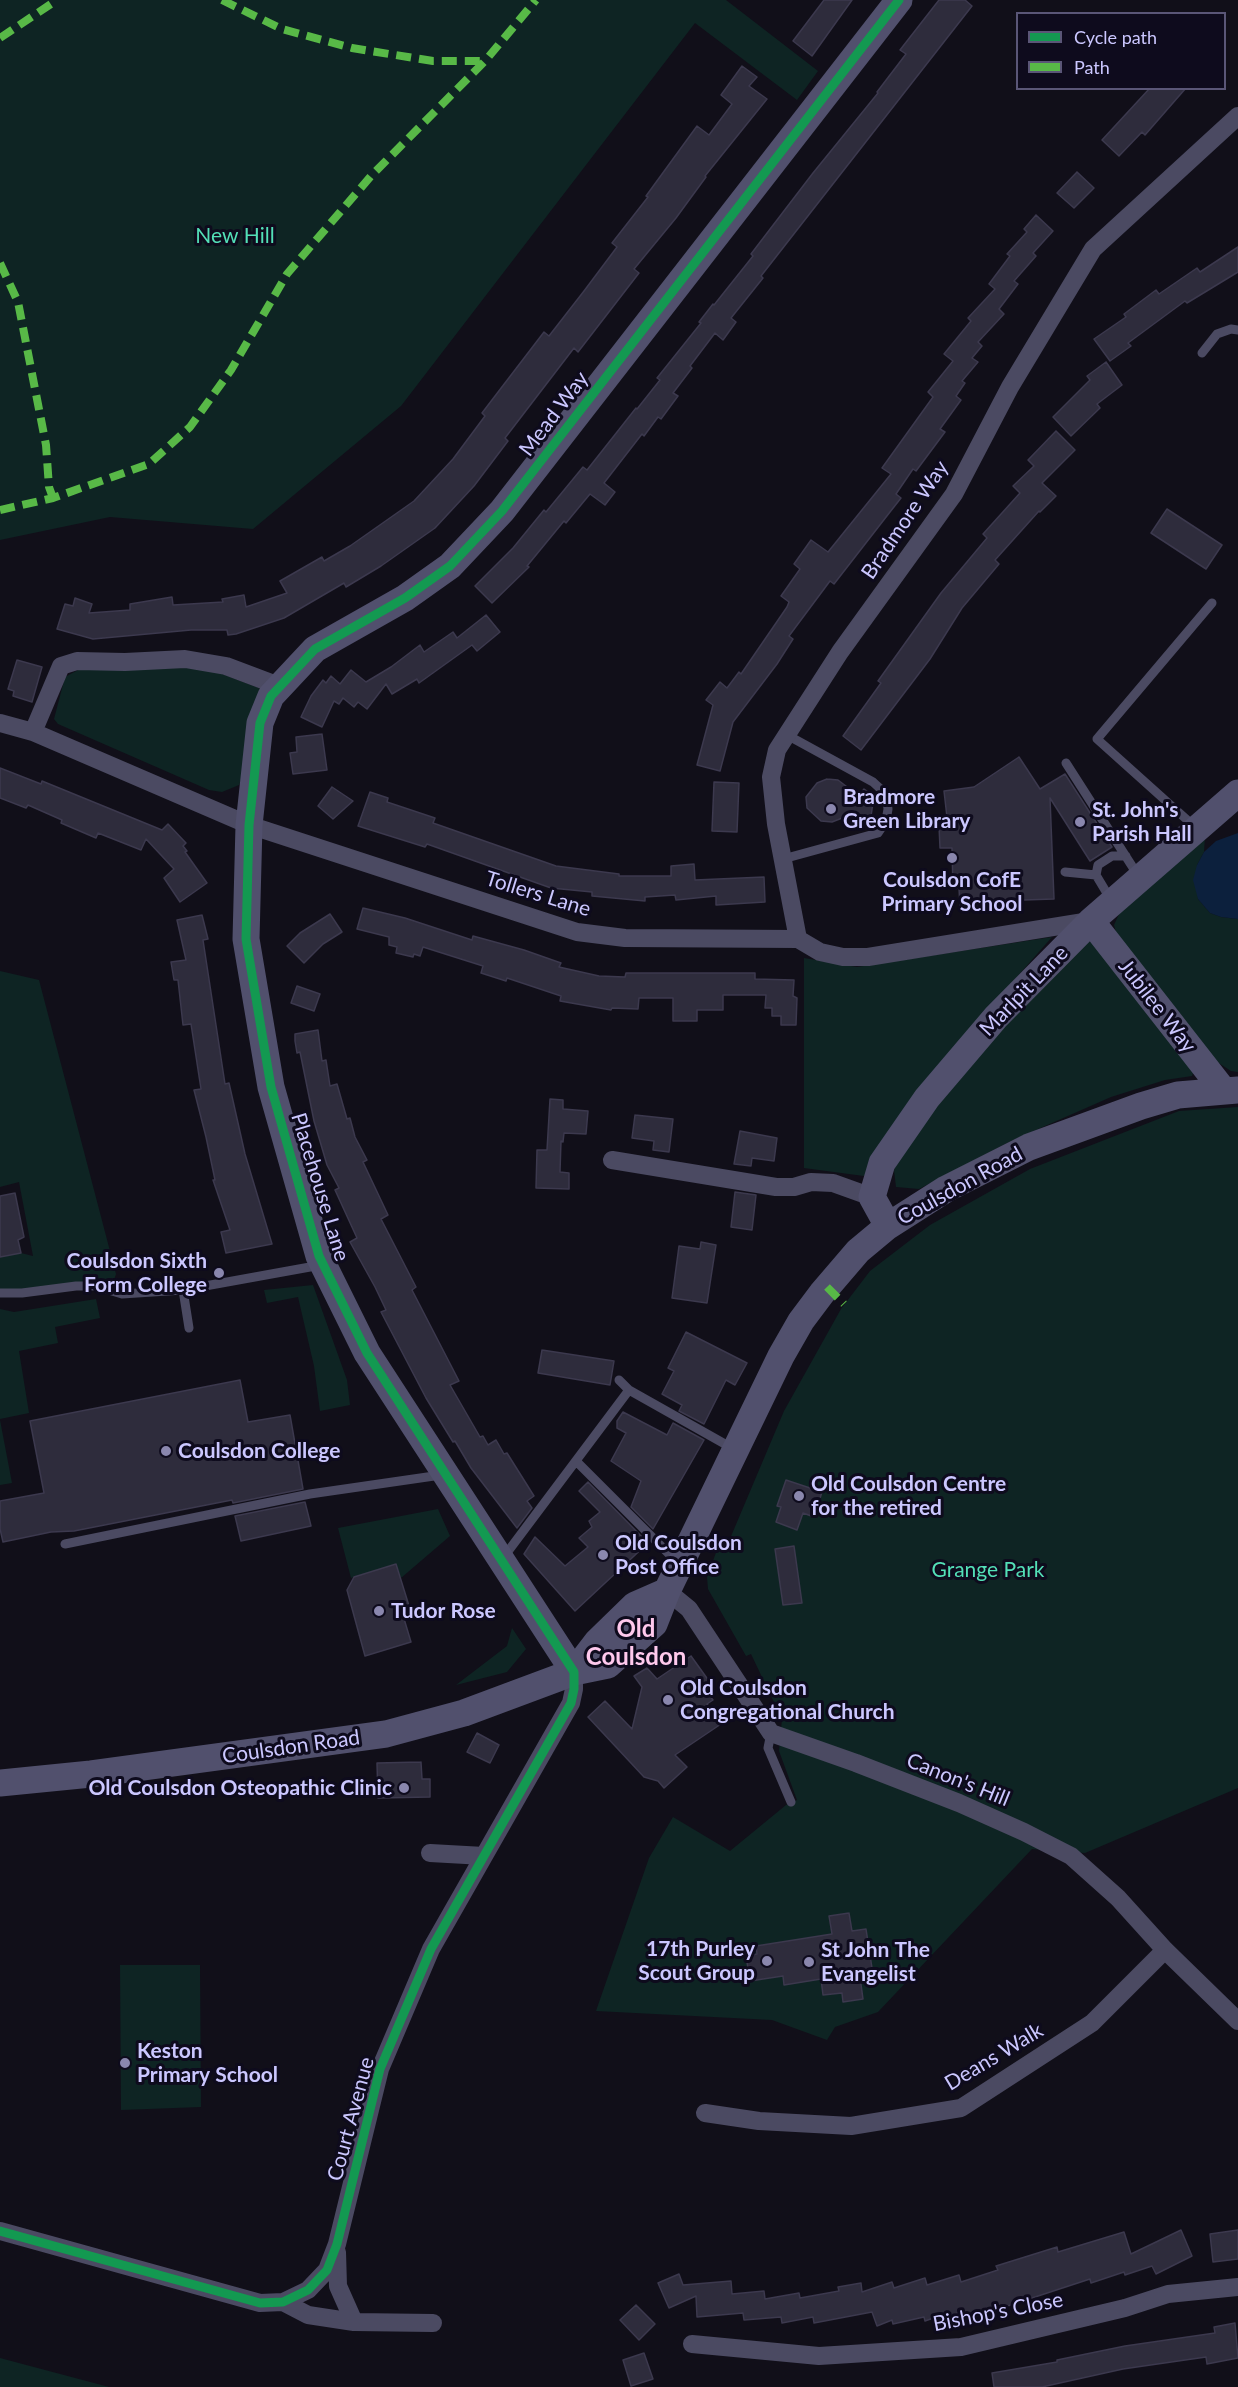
<!DOCTYPE html>
<html>
<head>
<meta charset="utf-8">
<style>
	body { margin:0 }
	#map { position:relative; width:1238px; height:2387px; overflow:hidden; background:#110f19; font-family:Lato,sans-serif }
	canvas { display:block }
	.legend { position:absolute; left:1016px; top:12px; width:210px; height:78px; box-sizing:border-box; background:#0e0b1d; border:2px solid #5a5677; margin:0; padding:8px 10px; list-style:none; font-size:18px; color:#cbc7ff }
	.legend li { display:flex; align-items:center; gap:12px; height:30px }
	.legend b { width:30px; border:2px solid #5a5677 }
</style>
</head>
<body>
<div id="map">
<canvas width="1238" height="2387"></canvas>
<ul class="legend">
<li><b style="height:8px;background:#139951"></b>Cycle path</li>
<li><b style="height:8px;background:#58b947"></b>Path</li>
</ul>
</div>
<script>
const ctx = document.querySelector('canvas').getContext('2d');
ctx.lineJoin = 'round';
function fill(path, color) { ctx.fillStyle = color; ctx.fill(path, 'evenodd'); }
const shape = rows => new Path2D(rows.map(r => 'M' + r).join(''));
function strokePath(path, color, width, dash) { ctx.strokeStyle = color; ctx.lineWidth = width; ctx.lineCap = dash ? 'butt' : 'round'; ctx.setLineDash(dash || []); ctx.stroke(path); }
function drawText(font, color, halo, rows, align = 'center') {
  ctx.font = font + ' Lato,sans-serif'; ctx.lineWidth = 6; ctx.setLineDash([]); ctx.textBaseline = 'middle'; ctx.strokeStyle = halo; ctx.fillStyle = color; for (const [text, x, y, turn = 0] of rows) {
    ctx.save(); ctx.translate(x, y); ctx.rotate((+turn || 0) * Math.PI / 180); ctx.textAlign = isNaN(turn) ? turn : align; if (halo) ctx.strokeText(text, 0, 0); ctx.fillText(text, 0, 0); ctx.restore();
  }
}
const green = shape([
	[0,0,726,0,818,71,797,100,695,23,401,406,253,529,110,517,0,540],
	[192,668,217,672,259,688,261,695,246,769,239,785,222,792,209,790,58,724,54,719,65,677,80,669],
	[1205,836,1204,852,1197,865,1198,899,1210,913,1221,917,1238,919,1238,1072,1231,1071,1208,1056,1119,944,1114,925,1124,903],
	[1052,937,944,1060,864,1176,804,1168,804,958,857,967],
	[1093,941,1195,1068,1192,1076,1165,1080,1111,1097,1011,1141,919,1189,896,1187,894,1170,900,1156,969,1063,1079,944],
	[0,971,39,980,116,1274,114,1280,22,1293,0,1290,0,1257,21,1253,33,1256,19,1182,0,1187],
	[1238,1107,1238,1788,1085,1853,1032,1849,878,2012,835,2027,827,2040,772,2020,596,2011,649,1858,673,1817,730,1851,786,1805,797,1800,779,1751,782,1719,751,1654,746,1656,708,1589,707,1577,721,1539,729,1541,784,1411,841,1309,870,1271,930,1225,1030,1169,1179,1111],
	[849,1913,852,1931,872,1968,859,1970,863,1999,844,2002,842,1993,823,1995,821,1979,784,1984,783,1976,751,1981,746,1956,757,1954,756,1946,832,1934,829,1916],
	[313,1285,347,1380,350,1405,320,1411,314,1366,298,1297,267,1303,264,1290],
	[96,1299,100,1318,55,1327,58,1343,19,1351,29,1413,0,1419,0,1309,14,1312],
	[0,1420,12,1483,0,1485],
	[438,1509,450,1536,401,1578,396,1564,351,1578,338,1528],
	[512,1628,526,1649,507,1672,456,1685,507,1646],
	[120,1965,200,1965,201,2107,121,2110],
	[0,2358,109,2387,0,2387]
]);
const water = shape([
	[1238,833,1238,919,1221,917,1210,913,1198,899,1193,880,1197,865,1204,852,1216,841]
]);
const building = shape([
	[824,0,852,0,812,56,793,41,824,0],
	[939,0,965,0,972,6,761,276,763,278,731,318,736,322,723,340,715,333,690,366,692,368,673,393,678,396,661,419,658,417,644,436,642,434,604,483,615,492,605,505,590,494,566,523,564,521,527,566,529,567,492,603,475,586,513,548,544,510,546,512,583,467,587,470,636,408,637,409,660,380,657,378,701,323,699,322,713,304,714,305,753,256,751,254,813,173,878,93,877,92,906,54,900,50,939,0],
	[742,66,757,77,749,86,767,99,705,176,706,177,676,218,634,269,639,273,578,352,574,348,505,438,508,441,474,486,435,528,381,566,346,587,344,583,284,618,236,634,228,635,227,630,191,630,93,639,57,629,65,604,73,606,75,598,92,604,89,613,130,610,130,604,172,597,173,605,223,602,222,599,244,595,246,607,287,593,280,581,322,557,324,561,350,546,414,501,453,459,485,416,482,413,544,332,549,336,584,291,617,247,612,243,648,197,646,196,697,126,709,135,732,104,721,95,742,66],
	[1150,88,1186,88,1145,135,1142,132,1119,156,1102,140,1150,88],
	[1077,172,1094,188,1074,208,1057,193,1077,172],
	[1036,215,1053,231,1033,253,1036,256,1014,281,1018,284,999,309,1004,314,978,342,982,346,972,358,978,362,962,381,965,383,956,396,961,400,940,429,945,432,916,471,913,469,896,494,901,498,890,512,834,584,830,581,789,636,793,639,777,664,733,722,720,771,697,765,713,705,706,700,720,682,727,688,739,672,741,674,787,607,789,602,781,596,800,569,794,564,811,540,828,552,891,474,882,468,933,397,928,392,953,361,944,354,971,321,968,318,995,289,989,284,1010,256,1007,254,1027,232,1024,229,1036,215],
	[1238,247,1238,272,1187,303,1185,301,1128,343,1131,346,1110,361,1094,339,1126,317,1124,314,1156,290,1159,294,1197,268,1200,272,1238,247],
	[1106,362,1122,385,1097,404,1100,408,1071,436,1053,417,1090,380,1087,376,1106,362],
	[1056,431,1075,450,1042,483,1056,496,1040,512,1039,511,995,560,999,564,962,608,930,659,861,750,843,736,881,683,878,681,941,593,987,538,983,534,1020,493,1013,486,1034,466,1028,460,1056,431],
	[1167,509,1222,545,1206,569,1151,533,1167,509],
	[486,615,500,632,477,651,472,645,419,683,417,679,392,694,386,684,367,709,358,702,354,707,343,698,339,704,334,701,322,727,301,717,311,696,323,680,326,683,331,676,340,684,351,670,366,682,391,667,420,645,424,652,453,632,457,638,486,615],
	[17,660,42,667,32,702,13,696,14,691,8,689,17,660],
	[322,734,327,770,293,774,290,753,297,752,296,737,322,734],
	[1019,757,1040,789,1065,774,1112,847,1090,861,1050,798,1054,899,993,901,993,905,960,907,959,888,953,889,952,848,940,848,939,826,948,826,944,791,974,787,1019,757],
	[0,768,41,784,42,781,162,830,168,824,186,843,183,846,187,851,185,852,207,883,180,902,164,878,174,869,146,839,141,850,98,833,96,838,61,823,62,820,28,805,26,808,0,798,0,768],
	[827,779,838,780,859,796,864,789,874,796,870,823,859,825,855,813,832,822,821,821,807,808,806,797,817,783,827,779],
	[714,782,739,783,737,832,712,831,714,782],
	[332,787,353,801,333,819,318,806,332,787],
	[370,792,388,798,387,802,435,818,433,823,556,866,619,874,619,876,671,876,671,866,694,864,695,880,764,877,765,902,716,905,716,896,676,900,675,895,645,897,645,901,592,896,592,892,551,888,427,844,425,847,358,826,370,792],
	[363,908,405,918,472,940,473,936,524,950,561,963,559,967,599,976,625,977,626,973,755,973,755,979,794,980,793,996,797,998,796,1025,781,1025,781,1016,772,1016,772,1008,765,1008,766,995,723,995,723,1010,697,1010,697,1021,673,1021,673,998,639,998,638,1009,612,1008,611,1010,560,1001,561,996,507,978,506,981,481,973,483,966,423,947,420,956,414,954,413,957,396,953,397,947,389,945,389,937,357,929,363,908],
	[330,914,342,932,323,944,304,963,287,946,300,933,330,914],
	[202,915,208,939,203,940,225,1084,229,1083,245,1154,272,1244,226,1253,221,1232,230,1230,213,1180,215,1180,206,1137,194,1090,201,1089,191,1024,183,1025,178,980,174,980,171,962,186,960,177,920,202,915],
	[297,986,320,994,314,1011,291,1003,297,986],
	[318,1030,322,1061,326,1060,330,1086,337,1084,347,1119,350,1118,355,1137,367,1160,363,1162,388,1215,381,1219,416,1287,412,1290,459,1381,450,1385,480,1437,483,1436,488,1445,496,1440,504,1454,507,1453,534,1496,527,1501,532,1508,517,1528,471,1468,455,1441,453,1442,426,1398,381,1312,386,1310,375,1287,350,1242,357,1238,335,1190,339,1188,327,1165,314,1121,300,1052,297,1053,295,1041,295,1034,318,1030],
	[550,1099,563,1100,563,1109,588,1111,586,1134,564,1133,563,1142,561,1141,560,1172,569,1173,569,1189,536,1188,537,1150,547,1150,550,1099],
	[635,1115,673,1119,669,1152,653,1150,654,1141,632,1138,635,1115],
	[740,1131,777,1138,774,1161,752,1158,751,1166,734,1164,740,1131],
	[735,1192,756,1195,752,1230,731,1227,735,1192],
	[15,1193,24,1237,18,1240,21,1253,0,1257,0,1196,15,1193],
	[701,1242,716,1245,707,1303,672,1298,679,1246,700,1249,701,1242],
	[686,1332,747,1363,735,1385,726,1380,704,1424,679,1411,682,1405,662,1394,674,1371,668,1368,686,1332],
	[542,1350,614,1361,610,1385,538,1373,542,1350],
	[240,1380,248,1422,290,1415,303,1489,233,1503,232,1500,74,1531,51,1532,3,1542,0,1529,0,1501,44,1493,30,1421,240,1380],
	[623,1412,667,1435,673,1423,704,1440,653,1529,631,1507,641,1481,611,1461,626,1433,617,1428,617,1421,623,1412],
	[786,1480,822,1492,814,1517,803,1513,797,1530,776,1522,781,1507,777,1506,786,1480],
	[588,1482,648,1543,575,1611,524,1554,535,1537,565,1566,588,1547,579,1538,592,1527,589,1521,600,1512,579,1491,588,1482],
	[305,1502,311,1526,241,1541,235,1516,305,1502],
	[794,1546,802,1603,783,1605,775,1549,794,1546],
	[396,1564,410,1609,402,1612,411,1642,365,1656,347,1590,354,1577,396,1564],
	[691,1656,709,1681,702,1686,713,1700,707,1704,721,1724,675,1755,687,1767,664,1788,658,1781,644,1777,588,1717,605,1701,632,1729,642,1687,634,1676,647,1668,657,1679,691,1656],
	[477,1733,499,1745,490,1763,467,1752,477,1733],
	[421,1762,422,1779,430,1779,430,1797,378,1798,377,1763,421,1762],
	[849,1913,852,1931,866,1929,872,1968,859,1970,863,1999,843,2002,842,1993,823,1995,821,1979,784,1985,783,1976,750,1981,746,1956,757,1954,756,1946,832,1934,829,1916,849,1913],
	[1181,2230,1192,2256,1156,2274,1152,2266,1125,2275,1124,2272,1091,2283,1090,2279,977,2316,975,2312,960,2317,958,2313,943,2318,942,2315,925,2321,924,2317,893,2324,892,2320,877,2326,872,2312,814,2323,813,2317,782,2323,781,2317,744,2320,743,2313,697,2317,696,2296,669,2308,658,2283,679,2274,683,2285,731,2281,732,2294,764,2291,765,2299,799,2293,800,2298,839,2291,838,2287,861,2283,862,2292,892,2282,894,2288,925,2278,927,2285,959,2275,961,2282,998,2270,996,2266,1057,2247,1058,2252,1124,2232,1131,2254,1181,2230],
	[1238,2230,1238,2259,1213,2262,1210,2234,1238,2230],
	[636,2305,655,2324,639,2340,620,2320,636,2305],
	[1235,2323,1238,2358,1207,2364,1206,2357,1123,2369,1042,2387,994,2387,992,2373,1057,2362,1057,2360,1125,2346,1215,2333,1214,2327,1235,2323],
	[644,2353,653,2379,631,2386,623,2360,644,2353]
]);
const lane = shape([
	[1202,353,1217,334,1231,329,1238,330],
	[1066,763,1139,877],
	[1195,827,1097,739,1212,603],
	[783,859,878,833,886,821,888,809,886,794,873,782,787,735],
	[1065,872,1096,875,1111,900],
	[1096,875,1098,865,1112,856,1126,856],
	[0,1293,22,1293,76,1286,95,1286,122,1294,183,1290],
	[189,1328,183,1290,321,1265],
	[619,1380,629,1390],
	[577,1462,678,1563],
	[65,1544,310,1494,441,1475],
	[503,1558,629,1390,732,1448],
	[771,1733,768,1748,791,1802]
]);
const street = shape([
	[0,723,33,732,249,825,577,932,625,938,798,939,820,952,843,957,868,957,1090,921],
	[33,732,61,666,77,661,125,662,185,659,226,666,279,686],
	[798,939,776,824,771,777,777,750,840,652,954,494,1010,387,1093,249,1238,116],
	[612,1160,776,1187,794,1187,811,1182,833,1183,872,1197],
	[667,1591,689,1609,771,1733,856,1763,959,1803,1024,1832,1071,1856,1118,1898,1165,1950,1238,2021],
	[430,1853,484,1856],
	[705,2113,759,2121,851,2126,961,2108,1092,2023,1165,1950],
	[0,2231,260,2303,283,2302,308,2290,327,2270,337,2244,380,2069,431,1949,571,1703,574,1689,574,1672],
	[337,2252,338,2286,354,2322],
	[283,2302,308,2315,354,2322,433,2323],
	[692,2344,819,2356,961,2347,1125,2308,1168,2294,1238,2287]
]);
const secondary = shape([
	[1091,921,1223,1090],
	[888,1226,872,1197,882,1163,927,1098,996,1017,1091,921,1238,793],
	[574,1672,367,1353,319,1256,271,1087,246,939,249,825,260,723,271,696,315,649,405,598,450,566,502,511,899,0],
	[574,1672,597,1642,635,1605,667,1591],
	[0,1783,91,1774,386,1734,464,1713,574,1672,608,1665,654,1624,667,1591,781,1356,801,1321,822,1293,858,1251,888,1226,946,1189,1029,1147,1141,1106,1178,1095,1238,1090]
]);
const quiet = shape([
	[222,0,282,29,352,48,433,61,485,61],
	[0,38,57,0],
	[0,263,18,302,46,445,49,487,53,498],
	[0,510,53,498,149,464,190,427,231,370,287,274,371,176,485,61,536,0],
	[827,1287,844,1304]
]);
const cycleway = shape([
	[0,2231,260,2303,283,2302,308,2290,327,2270,337,2244,380,2069,431,1949,571,1703,574,1689,574,1672,367,1353,319,1256,271,1087,246,939,249,825,260,723,271,696,315,649,405,598,450,566,502,511,899,0]
]);
const markers = [
	[831,809,6,"#8a87ae"],
	[1080,822,6,"#8a87ae"],
	[952,858,6,"#8a87ae"],
	[219,1273,6,"#8a87ae"],
	[166,1451,6,"#8a87ae"],
	[799,1496,6,"#8a87ae"],
	[603,1555,6,"#8a87ae"],
	[379,1611,6,"#8a87ae"],
	[668,1700,6,"#8a87ae"],
	[404,1788,6,"#8a87ae"],
	[767,1961,6,"#8a87ae"],
	[809,1962,6,"#8a87ae"],
	[125,2063,6,"#8a87ae"]
];
const parkNames = [
	["New Hill",235,236],
	["Grange Park",988,1570]
];
const streetNames = [
	["Mead Way",554,414,-53],
	["Bradmore Way",905,520,-56],
	["Tollers Lane",538,894,17],
	["Marlpit Lane",1024,991,-46],
	["Jubilee Way",1157,1006,52],
	["Coulsdon Road",960,1186,-29],
	["Placehouse Lane",320,1187,73],
	["Coulsdon Road",291,1747,-8],
	["Canon's Hill",958,1780,22],
	["Deans Walk",994,2057,-31],
	["Court Avenue",351,2119,-75],
	["Bishop's Close",998,2312,-11]
];
const poiNames = [
	["Bradmore",843,797],
	["Green Library",843,821],
	["St. John's",1092,810],
	["Parish Hall",1092,834],
	["Coulsdon CofE",952,880,"center"],
	["Primary School",952,904,"center"],
	["Coulsdon Sixth",207,1261,"right"],
	["Form College",207,1285,"right"],
	["Coulsdon College",178,1451],
	["Old Coulsdon Centre",811,1484],
	["for the retired",811,1508],
	["Old Coulsdon",615,1543],
	["Post Office",615,1567],
	["Tudor Rose",391,1611],
	["Old Coulsdon",680,1688],
	["Congregational Church",680,1712],
	["Old Coulsdon Osteopathic Clinic",392,1788,"right"],
	["17th Purley",755,1949,"right"],
	["Scout Group",755,1973,"right"],
	["St John The",821,1950],
	["Evangelist",821,1974],
	["Keston",137,2051],
	["Primary School",137,2075]
];
const quarterNames = [
	["Old",636,1629],
	["Coulsdon",636,1657]
];
fill(green, '#0e2423');
fill(water, '#0c203d');
fill(building, '#2e2c3c');
strokePath(building, '#3c394e', 1.5);
strokePath(lane, '#4b4a62', 9);
strokePath(street, '#4b4a62', 18);
strokePath(secondary, '#51506d', 27);
strokePath(quiet, '#58b947', 8, [15, 8]);
strokePath(cycleway, '#139951', 9);
for (const [x, y, r, color] of markers) { const dot = new Path2D(); dot.arc(x, y, r, 0, 2 * Math.PI); ctx.fillStyle = color; ctx.fill(dot); strokePath(dot, '#0e0b1d', 2); }
drawText('21px', '#53dfb7', '#0e0b1d', parkNames);
drawText('21px', '#cbc7ff', '#0e0b1d', streetNames);
drawText('bold 21px', '#cbc7ff', '#0e0b1d', poiNames, 'left');
drawText('bold 24px', '#ffc9ed', '#0e0b1d', quarterNames);
</script>
</body>
</html>
